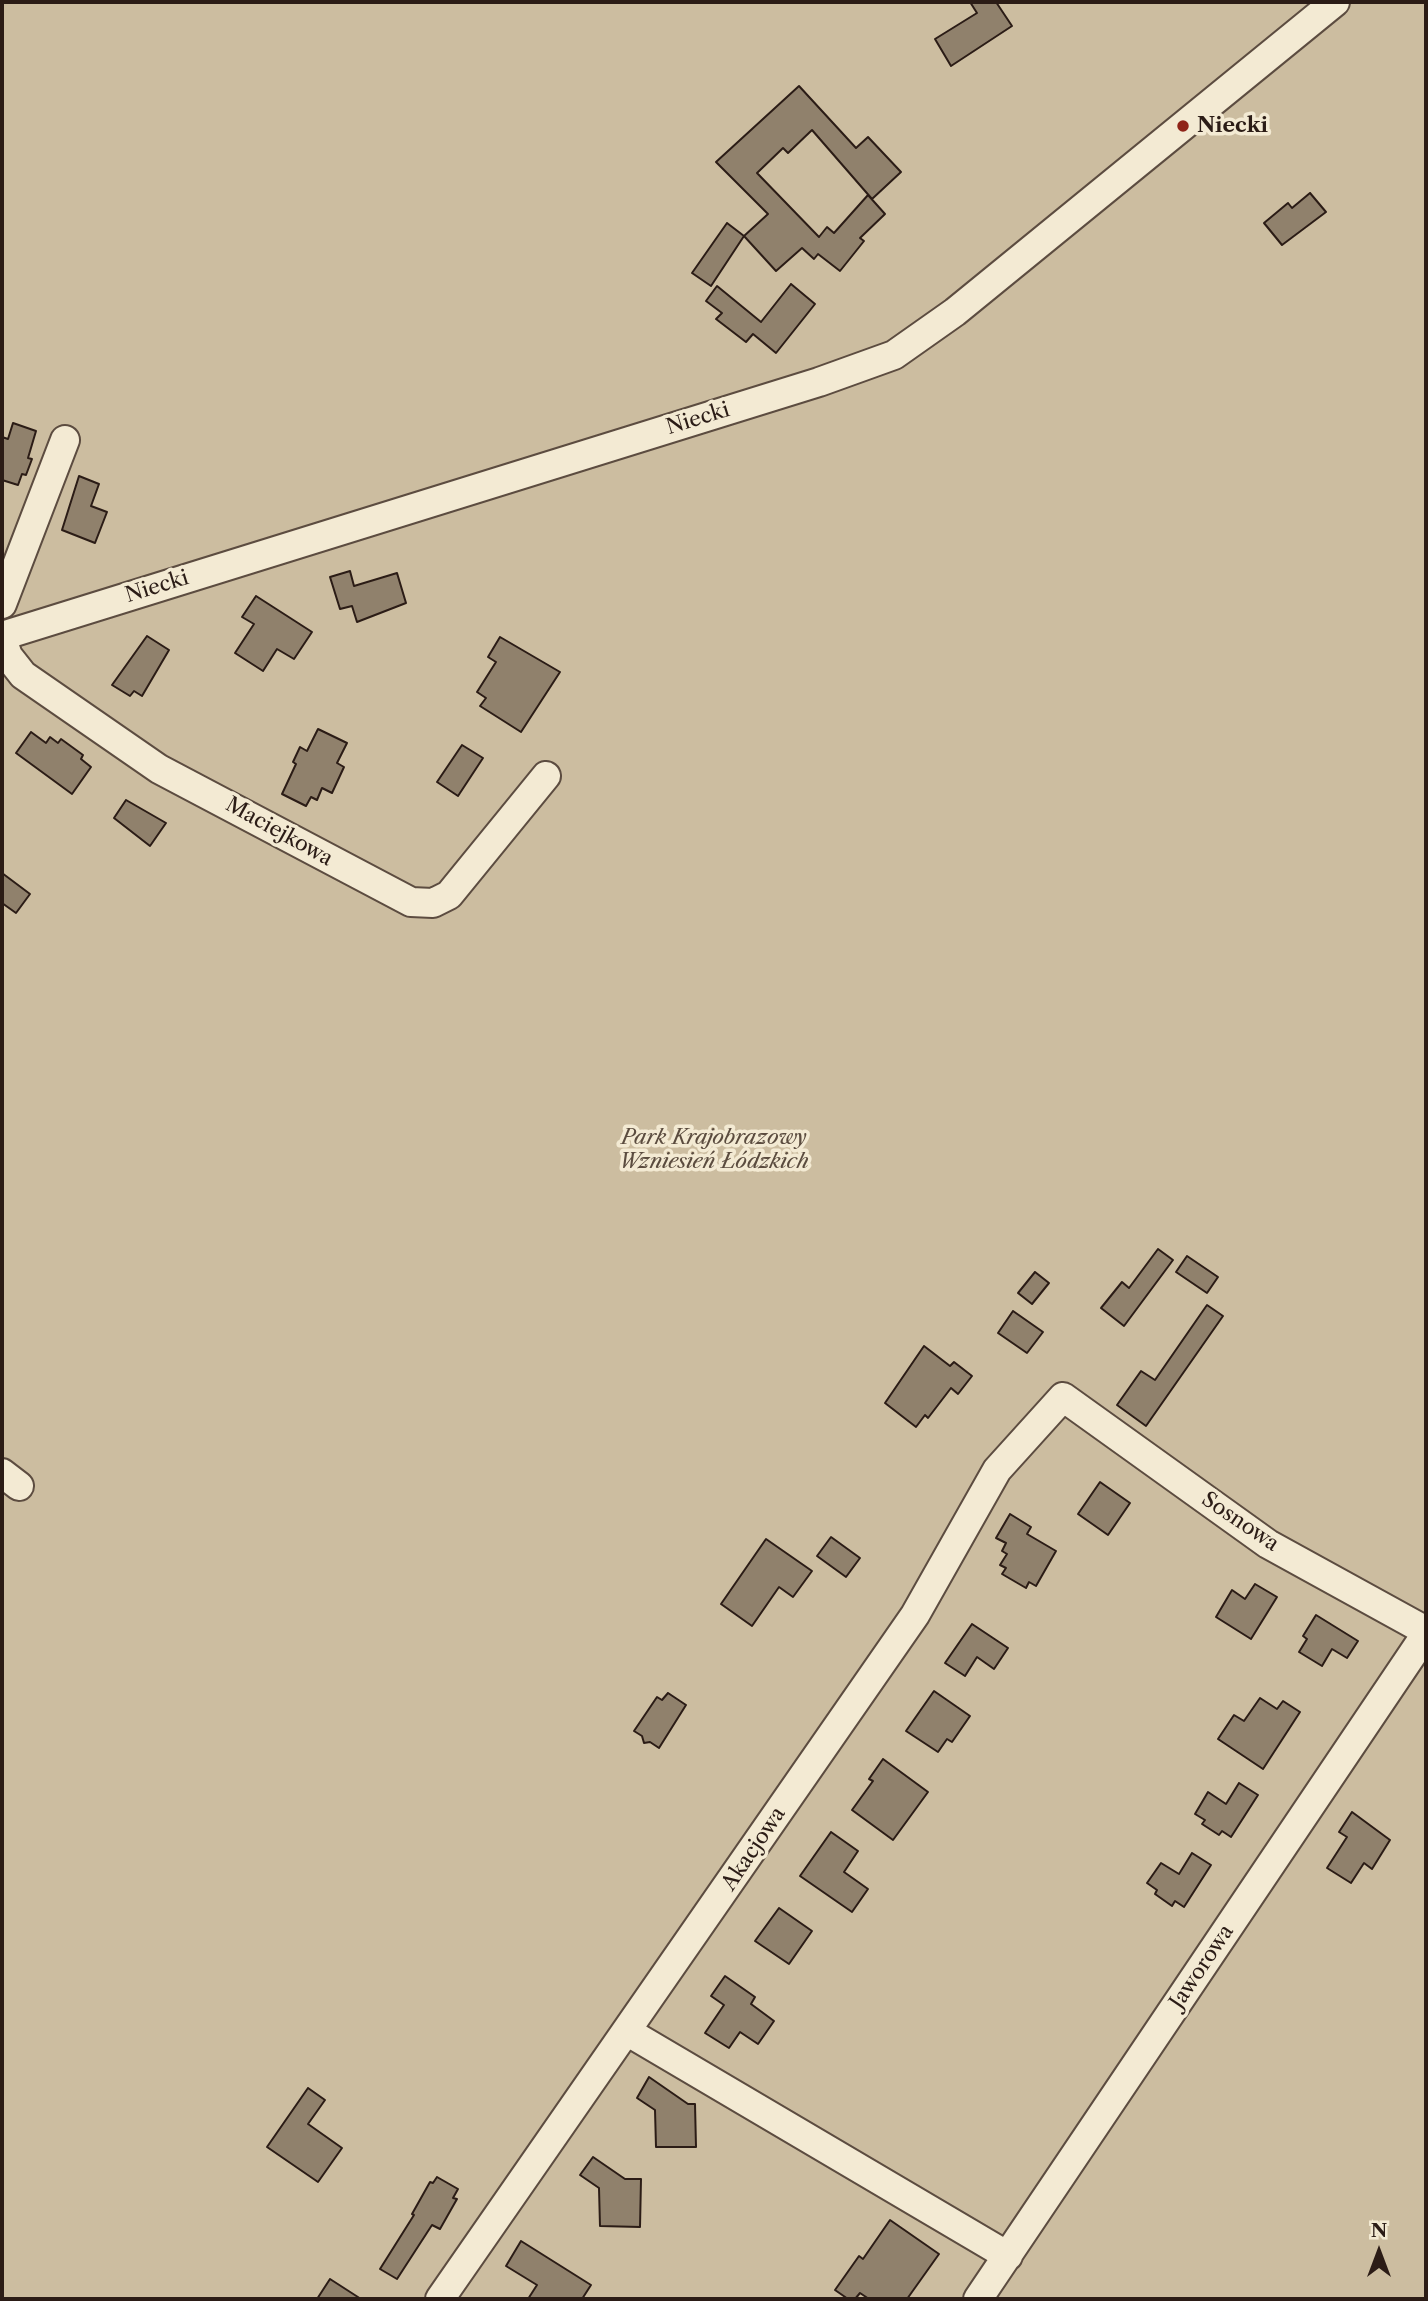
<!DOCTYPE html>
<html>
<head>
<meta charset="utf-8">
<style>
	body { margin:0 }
	#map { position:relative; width:1428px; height:2301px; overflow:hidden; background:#eddebc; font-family:"Libre Caslon Text",serif }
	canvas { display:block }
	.frame { position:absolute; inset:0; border:4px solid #2b1c16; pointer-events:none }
	.north { position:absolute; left:1344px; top:2217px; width:70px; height:70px; -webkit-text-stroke:5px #f3ead3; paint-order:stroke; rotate:0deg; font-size:19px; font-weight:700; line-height:28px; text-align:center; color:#2b1c16 }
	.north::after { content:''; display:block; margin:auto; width:24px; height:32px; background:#2b1c16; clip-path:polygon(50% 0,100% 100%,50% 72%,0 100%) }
</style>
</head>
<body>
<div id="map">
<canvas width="1428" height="2301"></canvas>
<div class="frame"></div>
<div class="north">N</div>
</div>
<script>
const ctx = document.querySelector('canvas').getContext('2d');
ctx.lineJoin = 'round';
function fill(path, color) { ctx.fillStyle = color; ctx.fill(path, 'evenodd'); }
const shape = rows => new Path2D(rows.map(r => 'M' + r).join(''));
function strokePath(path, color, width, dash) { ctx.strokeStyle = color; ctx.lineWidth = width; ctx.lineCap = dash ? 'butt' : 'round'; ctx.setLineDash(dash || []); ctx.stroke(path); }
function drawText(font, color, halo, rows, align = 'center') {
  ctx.font = font + ' "Libre Caslon Text",serif'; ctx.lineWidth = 7; ctx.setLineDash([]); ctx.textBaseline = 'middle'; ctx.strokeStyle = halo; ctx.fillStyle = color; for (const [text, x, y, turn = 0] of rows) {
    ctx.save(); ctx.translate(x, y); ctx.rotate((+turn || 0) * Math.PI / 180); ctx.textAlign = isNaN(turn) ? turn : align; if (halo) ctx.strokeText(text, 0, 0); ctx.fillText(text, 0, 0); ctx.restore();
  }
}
const green = shape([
	[2,2,1426,2,1426,2299,2,2299]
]);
const building = shape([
	[970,2,996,2,1012,26,951,66,935,39,977,13,970,2],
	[799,86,856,148,868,137,901,172,872,199,812,130,788,153,783,148,757,173,819,237,827,227,834,233,868,195,885,214,860,238,864,241,840,271,818,254,814,259,802,248,776,271,744,236,768,214,716,162,799,86],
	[1310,193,1326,212,1282,245,1264,223,1288,203,1292,208,1310,193],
	[727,223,744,236,711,286,692,273,727,223],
	[791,284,815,304,776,353,753,334,746,342,716,319,722,313,706,301,717,286,761,322,791,284],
	[13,423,36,431,28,458,32,459,26,475,22,474,18,485,2,480,2,437,8,439,13,423],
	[79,476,99,484,91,506,107,512,95,543,62,530,79,476],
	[350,571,354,586,397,573,406,603,357,622,352,606,340,609,330,577,350,571],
	[256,596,312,632,294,659,277,649,263,671,235,653,254,624,242,617,256,596],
	[147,636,169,650,142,696,134,691,130,696,112,685,147,636],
	[500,637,560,672,521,732,480,706,486,698,477,692,496,662,488,657,500,637],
	[318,729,347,743,337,763,344,767,332,793,322,788,317,800,311,797,306,806,282,794,296,764,293,762,300,747,307,751,318,729],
	[31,732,46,743,50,737,58,743,61,739,83,755,81,759,91,767,72,794,16,753,31,732],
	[462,745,483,758,458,796,437,782,462,745],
	[126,800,166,823,150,846,114,818,126,800],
	[2,873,30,894,16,913,2,903,2,873],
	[1158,1249,1173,1260,1124,1326,1101,1308,1122,1282,1129,1288,1158,1249],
	[1187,1256,1218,1277,1207,1293,1176,1272,1187,1256],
	[1035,1272,1049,1283,1032,1304,1018,1293,1035,1272],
	[1207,1305,1223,1316,1146,1426,1117,1405,1141,1371,1155,1380,1207,1305],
	[1013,1311,1043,1332,1027,1353,998,1333,1013,1311],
	[924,1346,950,1366,954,1362,972,1376,958,1394,951,1388,928,1418,925,1415,916,1427,885,1403,924,1346],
	[1100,1482,1130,1503,1108,1535,1078,1514,1100,1482],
	[1010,1514,1031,1527,1027,1534,1056,1551,1036,1586,1029,1582,1026,1588,1002,1574,1006,1568,1000,1565,1007,1554,1002,1551,1006,1543,996,1538,1010,1514],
	[831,1537,860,1558,846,1577,817,1556,831,1537],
	[766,1539,812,1571,793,1597,779,1587,752,1626,721,1604,766,1539],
	[1255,1584,1277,1597,1251,1639,1216,1617,1232,1590,1245,1599,1255,1584],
	[1316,1615,1358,1641,1347,1658,1332,1649,1322,1666,1299,1652,1307,1639,1303,1636,1316,1615],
	[972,1624,1008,1648,994,1669,977,1657,965,1676,945,1663,972,1624],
	[934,1691,970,1716,952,1742,947,1739,938,1752,906,1731,934,1691],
	[668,1693,686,1705,659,1748,650,1742,644,1743,642,1736,634,1731,657,1697,662,1700,668,1693],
	[1260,1698,1277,1709,1283,1701,1300,1712,1263,1769,1218,1739,1234,1715,1244,1721,1260,1698],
	[883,1759,928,1792,893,1840,852,1810,873,1781,869,1779,883,1759],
	[1239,1783,1258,1795,1231,1837,1222,1831,1219,1835,1202,1824,1205,1820,1195,1814,1208,1792,1226,1804,1239,1783],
	[1352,1812,1390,1840,1372,1869,1364,1863,1351,1883,1327,1868,1347,1837,1339,1832,1352,1812],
	[831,1832,858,1851,844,1872,868,1889,852,1912,800,1876,831,1832],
	[1192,1853,1211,1865,1184,1907,1175,1901,1172,1906,1155,1894,1157,1890,1147,1883,1161,1863,1179,1874,1192,1853],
	[779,1908,812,1931,789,1964,755,1941,779,1908],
	[725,1976,755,1997,751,2004,774,2021,758,2044,740,2032,729,2048,705,2033,724,2005,711,1996,725,1976],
	[649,2077,688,2104,695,2104,696,2147,656,2147,655,2110,637,2098,649,2077],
	[308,2088,325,2100,308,2124,342,2148,318,2182,267,2147,308,2088],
	[593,2157,625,2179,641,2179,640,2227,600,2226,599,2188,580,2175,593,2157],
	[437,2177,458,2189,453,2198,457,2199,440,2229,432,2225,397,2279,380,2269,414,2215,412,2214,430,2182,433,2183,437,2177],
	[890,2220,939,2254,907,2299,869,2299,860,2293,855,2299,848,2299,835,2290,859,2256,863,2259,890,2220],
	[521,2241,591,2285,582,2299,528,2299,537,2285,506,2266,521,2241],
	[330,2279,361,2299,317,2299,330,2279]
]);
const minor = shape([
	[2,604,65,440],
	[2,636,819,382,894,355,955,312,1335,2],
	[2,639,8,656,23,675,159,769,411,902,433,903,449,895,546,776],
	[2,1473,19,1486],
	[628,2032,1008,2256],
	[440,2299,915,1615,997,1470,1063,1397,1268,1544,1426,1631],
	[978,2299,1426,1634]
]);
const markers = [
	[1183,126,7,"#8f2418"]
];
const poiNames = [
	["Niecki",1197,126]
];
const streetNames = [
	["Niecki",698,419,-17],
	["Niecki",157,587,-17],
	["Maciejkowa",279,832,29],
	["Sosnowa",1240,1522,34],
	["Akacjowa",754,1849,-56],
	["Jaworowa",1202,1967,-56]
];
const parkNames = [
	["Park Krajobrazowy",714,1138],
	["Wzniesień Łódzkich",714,1162]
];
fill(green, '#ccbda0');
fill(building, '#90816c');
strokePath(building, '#2b1c16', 2);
strokePath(minor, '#5c4c40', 32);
strokePath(minor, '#f3ead3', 28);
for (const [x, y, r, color] of markers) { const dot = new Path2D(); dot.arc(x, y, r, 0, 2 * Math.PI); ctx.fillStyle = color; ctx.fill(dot); strokePath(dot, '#f3ead3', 2.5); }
drawText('bold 21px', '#2b1c16', '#f3ead3', poiNames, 'left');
drawText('21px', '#2b1c16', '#f3ead3', streetNames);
drawText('italic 21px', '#5b4c3f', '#f3ead3', parkNames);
</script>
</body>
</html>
